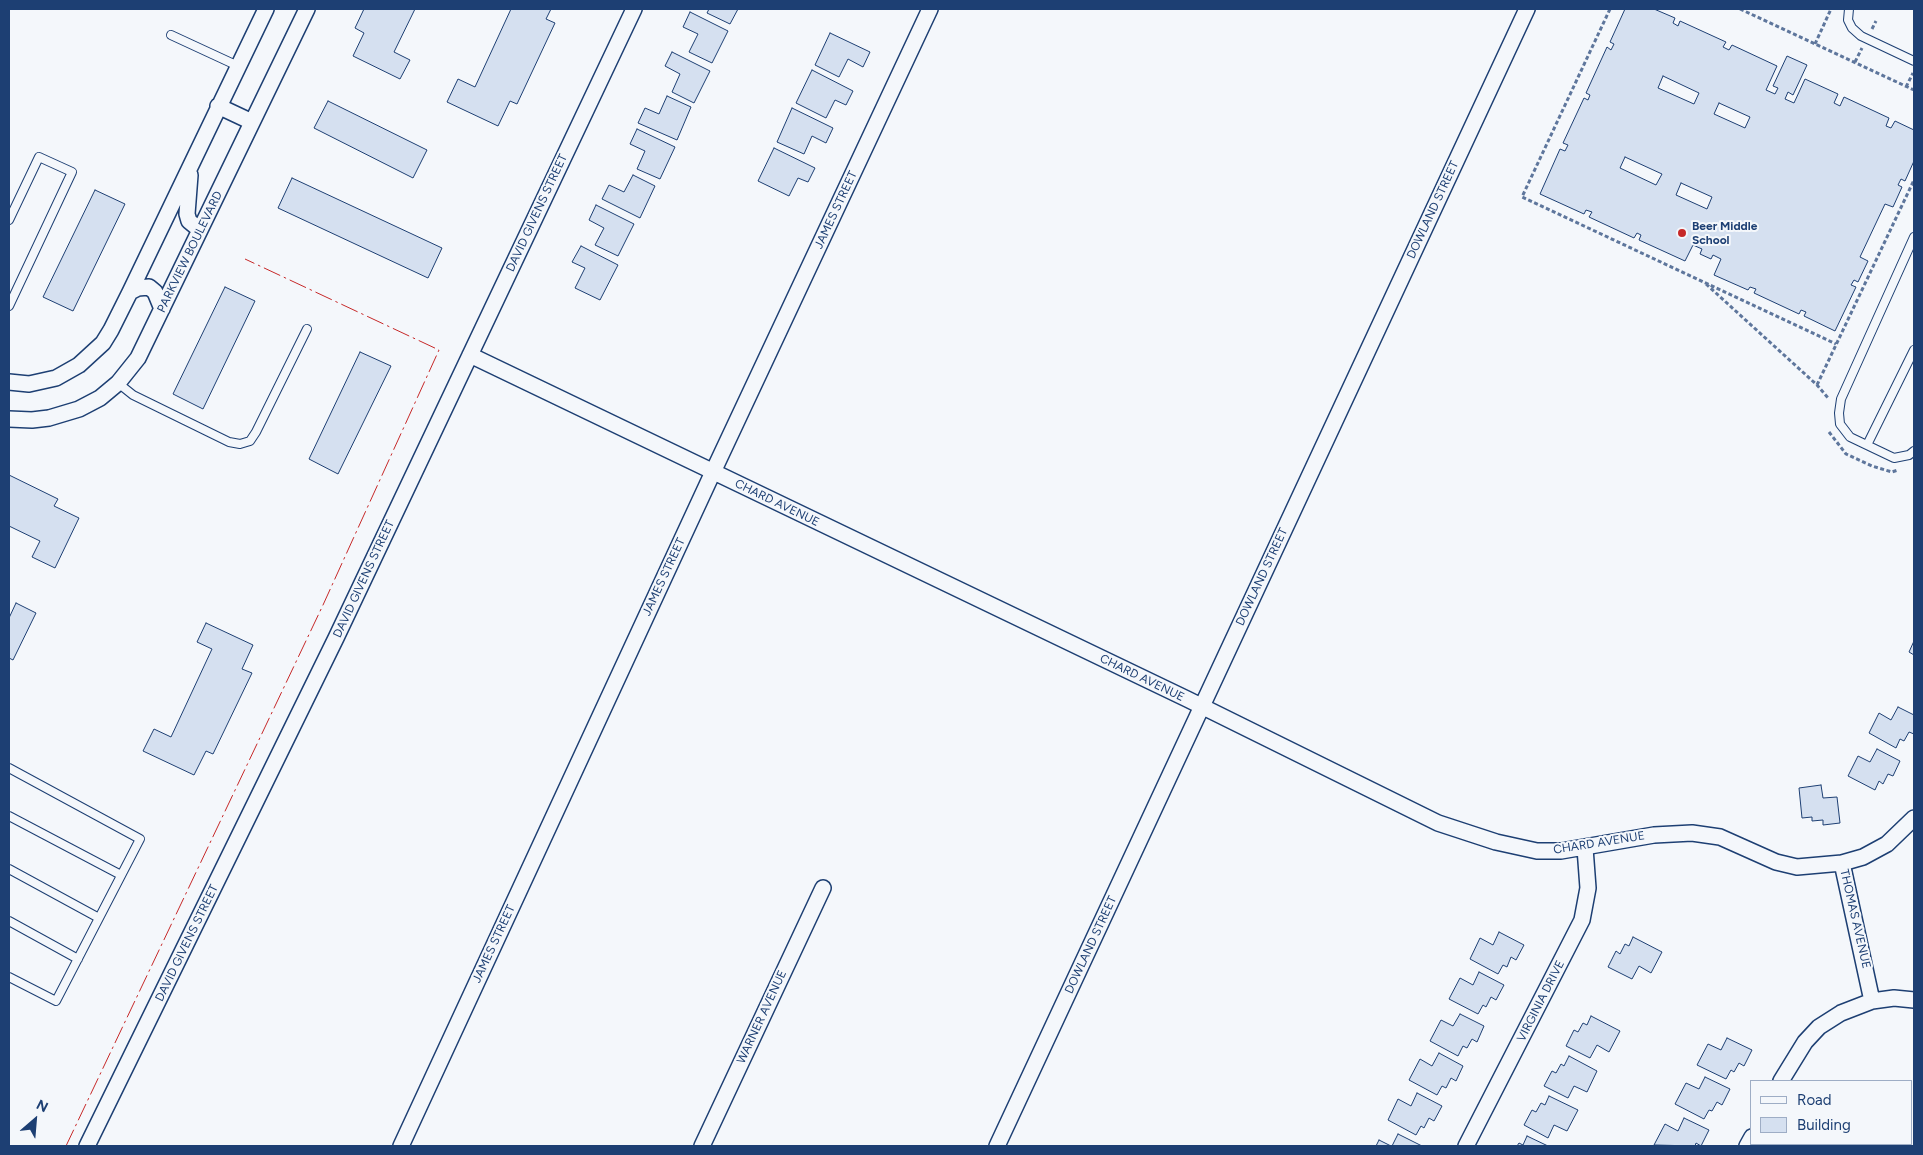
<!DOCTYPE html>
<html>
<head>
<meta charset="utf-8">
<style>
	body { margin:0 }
	#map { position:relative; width:1923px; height:1155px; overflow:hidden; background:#f4f7fb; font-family:Figtree,sans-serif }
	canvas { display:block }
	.frame { position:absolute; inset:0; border:10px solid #1d3f73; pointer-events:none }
	.legend { position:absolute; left:1750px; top:1080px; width:162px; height:65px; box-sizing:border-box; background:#f4f7fb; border:1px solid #9eadc5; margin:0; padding:6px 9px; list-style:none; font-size:15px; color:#1d3f73 }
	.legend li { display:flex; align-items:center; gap:10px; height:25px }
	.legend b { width:25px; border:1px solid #9eadc5 }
	.north { position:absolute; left:10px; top:1095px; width:50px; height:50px; -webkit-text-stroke:4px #f4f7fb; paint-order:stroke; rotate:27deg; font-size:14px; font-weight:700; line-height:20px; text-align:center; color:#1d3f73 }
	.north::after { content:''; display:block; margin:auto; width:18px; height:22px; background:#1d3f73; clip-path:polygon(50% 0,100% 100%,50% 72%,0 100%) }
</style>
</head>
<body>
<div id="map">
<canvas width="1923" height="1155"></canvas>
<div class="frame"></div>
<ul class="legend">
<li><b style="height:6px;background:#f4f7fb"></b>Road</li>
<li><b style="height:14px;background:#d5e0f0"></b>Building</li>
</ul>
<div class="north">N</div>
</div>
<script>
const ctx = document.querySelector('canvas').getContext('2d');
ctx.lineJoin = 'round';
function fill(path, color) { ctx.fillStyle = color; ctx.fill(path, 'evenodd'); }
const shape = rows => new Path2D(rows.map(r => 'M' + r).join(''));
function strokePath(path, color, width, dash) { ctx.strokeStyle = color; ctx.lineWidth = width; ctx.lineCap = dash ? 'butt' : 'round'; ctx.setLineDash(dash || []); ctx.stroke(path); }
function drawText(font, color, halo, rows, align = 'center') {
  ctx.font = font + ' Figtree,sans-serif'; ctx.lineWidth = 4; ctx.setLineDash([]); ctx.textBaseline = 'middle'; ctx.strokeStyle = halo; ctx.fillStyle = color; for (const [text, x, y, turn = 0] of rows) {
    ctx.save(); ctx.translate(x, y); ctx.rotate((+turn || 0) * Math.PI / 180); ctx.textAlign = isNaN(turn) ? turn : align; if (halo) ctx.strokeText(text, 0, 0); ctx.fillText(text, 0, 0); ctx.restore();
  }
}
const building = shape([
	[364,9,415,9,394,52,410,60,400,79,353,56,364,33,355,28,364,9],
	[511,9,551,9,546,19,555,23,517,104,510,101,498,126,447,102,458,79,475,87,511,9],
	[709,9,738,9,730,24,707,13,709,9],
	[1625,9,1654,9,1675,18,1673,23,1678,26,1680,21,1726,42,1723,47,1729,50,1732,45,1777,66,1766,90,1775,94,1778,88,1773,86,1787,56,1807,65,1793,95,1788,92,1785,99,1794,103,1805,79,1838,94,1834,103,1840,106,1844,97,1889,118,1886,126,1891,128,1895,121,1914,130,1914,161,1905,181,1901,179,1898,185,1902,187,1893,207,1885,204,1860,257,1868,261,1858,282,1854,280,1851,285,1856,287,1835,331,1804,316,1806,312,1801,310,1799,314,1754,293,1756,289,1750,287,1748,290,1714,275,1721,259,1713,255,1711,259,1700,254,1702,249,1693,245,1685,261,1639,240,1641,235,1637,233,1634,238,1589,217,1592,212,1586,210,1584,214,1540,194,1560,149,1565,151,1568,145,1563,143,1584,98,1588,100,1590,95,1586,93,1607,47,1611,50,1614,44,1610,42,1625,9],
	[1663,76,1699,93,1694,104,1658,88,1663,76],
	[1719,103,1750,117,1745,128,1714,114,1719,103],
	[1625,157,1662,174,1656,185,1620,168,1625,157],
	[1681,183,1712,197,1707,209,1676,195,1681,183],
	[690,12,728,31,712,63,689,52,698,34,683,27,690,12],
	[830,33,870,52,863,67,848,59,839,77,815,65,830,33],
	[672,52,710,71,694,103,672,92,680,74,665,66,672,52],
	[812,70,853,91,846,105,835,100,826,118,796,103,812,70],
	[667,96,691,107,677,140,638,123,645,108,659,114,667,96],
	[328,101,427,150,413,178,314,128,328,101],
	[792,108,833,128,826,143,812,136,804,154,777,142,792,108],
	[637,129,675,147,660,179,637,169,645,151,630,144,637,129],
	[774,148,815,168,808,182,798,178,789,196,758,181,774,148],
	[633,175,655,186,640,218,602,199,609,185,624,192,633,175],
	[292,178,442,248,428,278,278,208,292,178],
	[95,190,125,204,73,311,43,297,95,190],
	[596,205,634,224,618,256,595,245,604,228,589,220,596,205],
	[581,246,618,265,600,300,575,288,585,268,572,262,581,246],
	[225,287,255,301,203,409,173,394,225,287],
	[360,352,391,366,338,474,309,459,360,352],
	[9,475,58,499,54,506,79,518,55,568,32,557,40,541,9,526,9,475],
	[16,603,36,613,13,660,9,658,9,618,16,603],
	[206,623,253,645,242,669,252,673,213,754,206,751,194,775,143,751,154,729,171,737,212,649,197,642,206,623],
	[1914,641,1914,655,1909,652,1914,641],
	[1898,707,1914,715,1914,734,1909,732,1904,741,1900,739,1896,748,1869,733,1879,713,1891,720,1898,707],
	[1877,749,1900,761,1893,776,1888,774,1883,784,1879,781,1875,790,1848,776,1858,756,1870,762,1877,749],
	[1821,785,1823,798,1837,797,1840,823,1823,825,1823,820,1812,821,1812,817,1802,818,1799,788,1821,785],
	[1499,932,1524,945,1516,960,1511,957,1507,967,1503,965,1498,974,1470,959,1480,938,1493,945,1499,932],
	[1633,937,1662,952,1651,973,1639,966,1632,979,1608,967,1616,951,1620,954,1625,944,1629,946,1633,937],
	[1479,972,1504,985,1496,1000,1491,997,1486,1007,1483,1005,1478,1014,1449,999,1460,978,1473,985,1479,972],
	[1460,1014,1484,1026,1477,1042,1472,1039,1467,1048,1463,1046,1458,1056,1430,1041,1441,1020,1453,1026,1460,1014],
	[1591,1016,1620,1031,1609,1052,1597,1045,1590,1058,1566,1046,1574,1030,1578,1032,1583,1023,1587,1025,1591,1016],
	[1727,1038,1752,1050,1744,1066,1739,1063,1734,1072,1731,1070,1726,1079,1697,1065,1708,1044,1721,1050,1727,1038],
	[1439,1053,1463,1066,1456,1081,1451,1078,1446,1088,1442,1086,1437,1095,1409,1080,1420,1059,1432,1066,1439,1053],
	[1569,1056,1597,1071,1587,1092,1574,1086,1568,1098,1544,1086,1552,1071,1556,1073,1561,1064,1564,1066,1569,1056],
	[1705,1077,1730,1089,1722,1105,1717,1102,1712,1111,1709,1110,1704,1119,1675,1104,1686,1083,1699,1089,1705,1077],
	[1417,1093,1442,1106,1434,1121,1429,1118,1424,1128,1421,1126,1416,1135,1388,1120,1398,1099,1411,1106,1417,1093],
	[1549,1096,1578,1110,1567,1131,1554,1125,1548,1138,1524,1125,1532,1110,1536,1112,1541,1103,1545,1105,1549,1096],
	[1684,1118,1709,1130,1701,1146,1696,1143,1695,1146,1654,1145,1665,1124,1678,1131,1684,1118],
	[1398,1134,1422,1146,1392,1146,1398,1134],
	[1527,1136,1548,1146,1517,1146,1519,1143,1523,1145,1527,1136],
	[1379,1140,1391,1146,1376,1146,1379,1140]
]);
const path = shape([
	[1610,9,1522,197,1836,344],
	[1740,9,1914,90],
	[1872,29,1876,21],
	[1815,44,1831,9],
	[1855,62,1862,48],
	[1906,87,1913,73],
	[1706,284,1817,385,1829,399],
	[1817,385,1914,180],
	[1829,432,1846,454,1872,466,1892,472,1898,470]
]);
const lane = shape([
	[1849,9,1848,20,1852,28,1861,36,1914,61],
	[171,35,238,66],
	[9,220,39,157,72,172,9,306],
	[1914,237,1841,399,1839,413,1840,424,1850,437,1894,458,1909,455,1914,451],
	[118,383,133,395,229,442,240,444,250,441,256,432,307,329],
	[1867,445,1914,350],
	[9,768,140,839,56,1001,9,977],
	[9,816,121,875],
	[9,869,99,918],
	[9,921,78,959]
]);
const street = shape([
	[218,106,252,122],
	[190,175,187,214,189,221,200,230],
	[130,292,138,288,149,287,155,292,162,309],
	[470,355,1187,699,1438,823,1496,842,1537,851,1561,851,1654,835,1692,833,1720,837,1776,862,1797,867,1842,863,1863,857,1887,844,1914,818],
	[9,382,29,384,56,378,79,365,103,343,111,330,130,292,266,9],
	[9,419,32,420,49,418,79,409,100,398,118,383,138,358,307,9],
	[1842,863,1872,1001],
	[1781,1081,1805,1042,1819,1027,1841,1013,1872,1001,1894,998,1914,1000],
	[87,1146,336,638,634,9],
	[401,1146,713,472,930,9],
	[702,1146,823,888],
	[997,1146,1527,9],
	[1466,1146,1582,920,1588,888,1585,848],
	[1747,1146,1752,1137]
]);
const power = shape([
	[66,1146,323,605,439,350,245,259]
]);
const markers = [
	[1682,233,5,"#c62828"]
];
const streetNames = [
	["JAMES STREET",836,210,-65],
	["DOWLAND STREET",1433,210,-65],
	["DAVID GIVENS STREET",537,213,-65],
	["PARKVIEW BOULEVARD",190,252,-64],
	["CHARD AVENUE",777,503,26],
	["JAMES STREET",664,577,-65],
	["DOWLAND STREET",1262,577,-65],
	["DAVID GIVENS STREET",364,579,-65],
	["CHARD AVENUE",1142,678,26],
	["CHARD AVENUE",1599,843,-9],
	["THOMAS AVENUE",1855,919,77],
	["DAVID GIVENS STREET",187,943,-64],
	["JAMES STREET",494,944,-65],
	["DOWLAND STREET",1091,945,-65],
	["VIRGINIA DRIVE",1541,1001,-63],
	["WARNER AVENUE",762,1017,-65]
];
const poiNames = [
	["Beer Middle",1692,226],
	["School",1692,240]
];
fill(building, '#d5e0f0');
strokePath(building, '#1d3f73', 1);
strokePath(lane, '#1d3f73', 10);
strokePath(street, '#1d3f73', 18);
strokePath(path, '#5e769c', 3, [4, 2.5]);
strokePath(lane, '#f4f7fb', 8);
strokePath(street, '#f4f7fb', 15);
strokePath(power, '#c62828', 1, [18, 4, 2.5, 4]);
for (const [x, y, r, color] of markers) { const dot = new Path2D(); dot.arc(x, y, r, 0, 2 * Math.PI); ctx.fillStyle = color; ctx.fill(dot); strokePath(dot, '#f4f7fb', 2); }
drawText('12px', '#1d3f73', '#f4f7fb', streetNames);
drawText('bold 12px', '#1d3f73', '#f4f7fb', poiNames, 'left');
</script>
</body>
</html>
